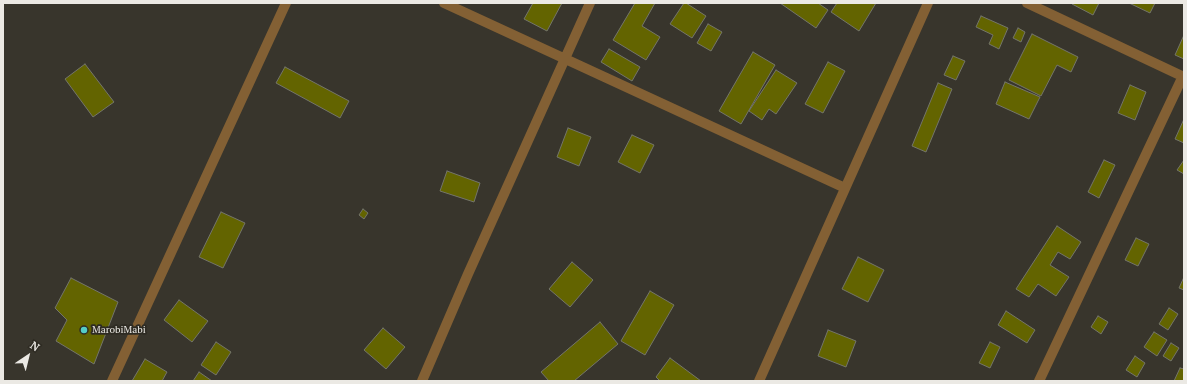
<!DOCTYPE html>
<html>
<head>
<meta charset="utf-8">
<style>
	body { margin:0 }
	#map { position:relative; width:1187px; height:384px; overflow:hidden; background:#38352c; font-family:"PT Serif",serif }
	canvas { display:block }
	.frame { position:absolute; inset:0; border:4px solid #ebe9e4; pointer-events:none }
	.north { position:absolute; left:8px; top:336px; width:40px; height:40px; -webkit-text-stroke:3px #2e2b23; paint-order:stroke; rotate:35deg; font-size:11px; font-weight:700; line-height:16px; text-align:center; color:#ebe9e4 }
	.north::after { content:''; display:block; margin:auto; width:14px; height:18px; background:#ebe9e4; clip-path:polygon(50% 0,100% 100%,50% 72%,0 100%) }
</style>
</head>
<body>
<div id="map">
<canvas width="1187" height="384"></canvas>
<div class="frame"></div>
<div class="north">N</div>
</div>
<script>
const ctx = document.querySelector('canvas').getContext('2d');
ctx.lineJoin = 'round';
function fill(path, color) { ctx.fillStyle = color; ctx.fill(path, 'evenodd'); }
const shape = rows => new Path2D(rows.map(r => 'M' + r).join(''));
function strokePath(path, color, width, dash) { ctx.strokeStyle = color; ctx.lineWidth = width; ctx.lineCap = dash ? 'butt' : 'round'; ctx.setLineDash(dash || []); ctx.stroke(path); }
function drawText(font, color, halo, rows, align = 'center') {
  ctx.font = font + ' "PT Serif",serif'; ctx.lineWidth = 3.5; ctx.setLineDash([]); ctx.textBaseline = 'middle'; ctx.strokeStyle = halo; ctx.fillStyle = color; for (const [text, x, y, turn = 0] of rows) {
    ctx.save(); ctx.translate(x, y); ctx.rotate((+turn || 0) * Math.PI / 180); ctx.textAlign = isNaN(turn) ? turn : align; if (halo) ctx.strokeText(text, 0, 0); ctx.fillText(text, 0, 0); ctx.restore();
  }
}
const building = shape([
	[533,3,562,3,547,31,524,19,533,3],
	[635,3,655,3,642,26,660,37,646,60,613,40,635,3],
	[684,3,686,3,706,16,692,38,670,24,684,3],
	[780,3,818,3,828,10,816,28,780,3],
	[837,3,876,3,859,31,831,12,837,3],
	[1073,3,1099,3,1093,15,1072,4,1073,3],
	[1129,3,1155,3,1150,13,1129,3],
	[981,16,1008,28,999,49,989,44,993,35,976,27,981,16],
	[708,24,722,32,711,51,697,43,708,24],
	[1018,28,1025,32,1021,42,1013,38,1018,28],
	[1032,34,1078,57,1071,72,1057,65,1041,96,1009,80,1032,34],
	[1184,35,1184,59,1175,55,1184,35],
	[609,49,640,67,632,81,601,62,609,49],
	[753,52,775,65,741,124,719,111,753,52],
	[953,56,965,61,956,80,944,75,953,56],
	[828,62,845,71,823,113,805,104,828,62],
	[85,64,114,102,93,117,65,79,85,64],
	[285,67,349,101,340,118,276,83,285,67],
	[776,70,797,83,776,114,769,109,762,120,749,111,776,70],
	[1005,82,1040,97,1029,119,996,104,1005,82],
	[938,83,952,89,926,152,912,146,938,83],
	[1130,85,1146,92,1135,120,1118,113,1130,85],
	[1184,119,1184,143,1175,139,1184,119],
	[568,128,591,137,579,166,557,157,568,128],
	[632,135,654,145,640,173,618,162,632,135],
	[1104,160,1115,165,1099,198,1088,192,1104,160],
	[1184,160,1184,174,1177,170,1184,160],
	[447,171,480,183,474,202,440,191,447,171],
	[363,209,368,213,364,219,359,215,363,209],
	[221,212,245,223,223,268,199,257,221,212],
	[1057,226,1081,242,1070,259,1058,252,1050,265,1069,277,1056,296,1038,284,1029,297,1016,289,1057,226],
	[1136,238,1149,244,1138,266,1125,260,1136,238],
	[858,257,884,270,868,302,842,289,858,257],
	[572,262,593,280,570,307,549,289,572,262],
	[1184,277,1184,290,1179,288,1184,277],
	[71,278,118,302,94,364,56,341,67,320,55,308,71,278],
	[650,291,674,305,645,355,621,341,650,291],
	[179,300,208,321,192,342,164,320,179,300],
	[1169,308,1178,314,1168,330,1159,324,1169,308],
	[1006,311,1035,330,1027,343,998,325,1006,311],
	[1098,316,1108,322,1101,334,1091,327,1098,316],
	[600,322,618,344,574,381,549,381,541,372,600,322],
	[383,328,405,347,386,369,364,350,383,328],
	[828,330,856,341,846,367,818,356,828,330],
	[1154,332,1167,340,1157,356,1144,347,1154,332],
	[216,342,231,352,216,375,201,365,216,342],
	[990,342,1000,347,990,368,979,363,990,342],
	[1171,343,1179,348,1171,361,1163,356,1171,343],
	[1135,356,1145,363,1137,377,1126,370,1135,356],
	[670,358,701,381,660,381,656,377,670,358],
	[145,359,167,372,162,381,132,381,145,359],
	[1180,368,1184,369,1184,381,1174,381,1180,368],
	[199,372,212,381,193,381,199,372]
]);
const minor = shape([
	[444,3,845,188],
	[1027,3,1184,77],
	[112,381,286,3],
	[422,381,468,274,590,3],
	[759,381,928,3],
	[1039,381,1183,76]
]);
const markers = [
	[84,330,4,"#54cdc7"]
];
const poiNames = [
	["MarobiMabi",92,330]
];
fill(building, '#636400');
strokePath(building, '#74756a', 1);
strokePath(minor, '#836034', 10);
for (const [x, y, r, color] of markers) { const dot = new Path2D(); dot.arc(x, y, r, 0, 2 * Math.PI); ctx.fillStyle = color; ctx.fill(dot); strokePath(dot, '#2e2b23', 1.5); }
drawText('10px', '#ebe9e4', '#2e2b23', poiNames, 'left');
</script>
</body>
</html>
